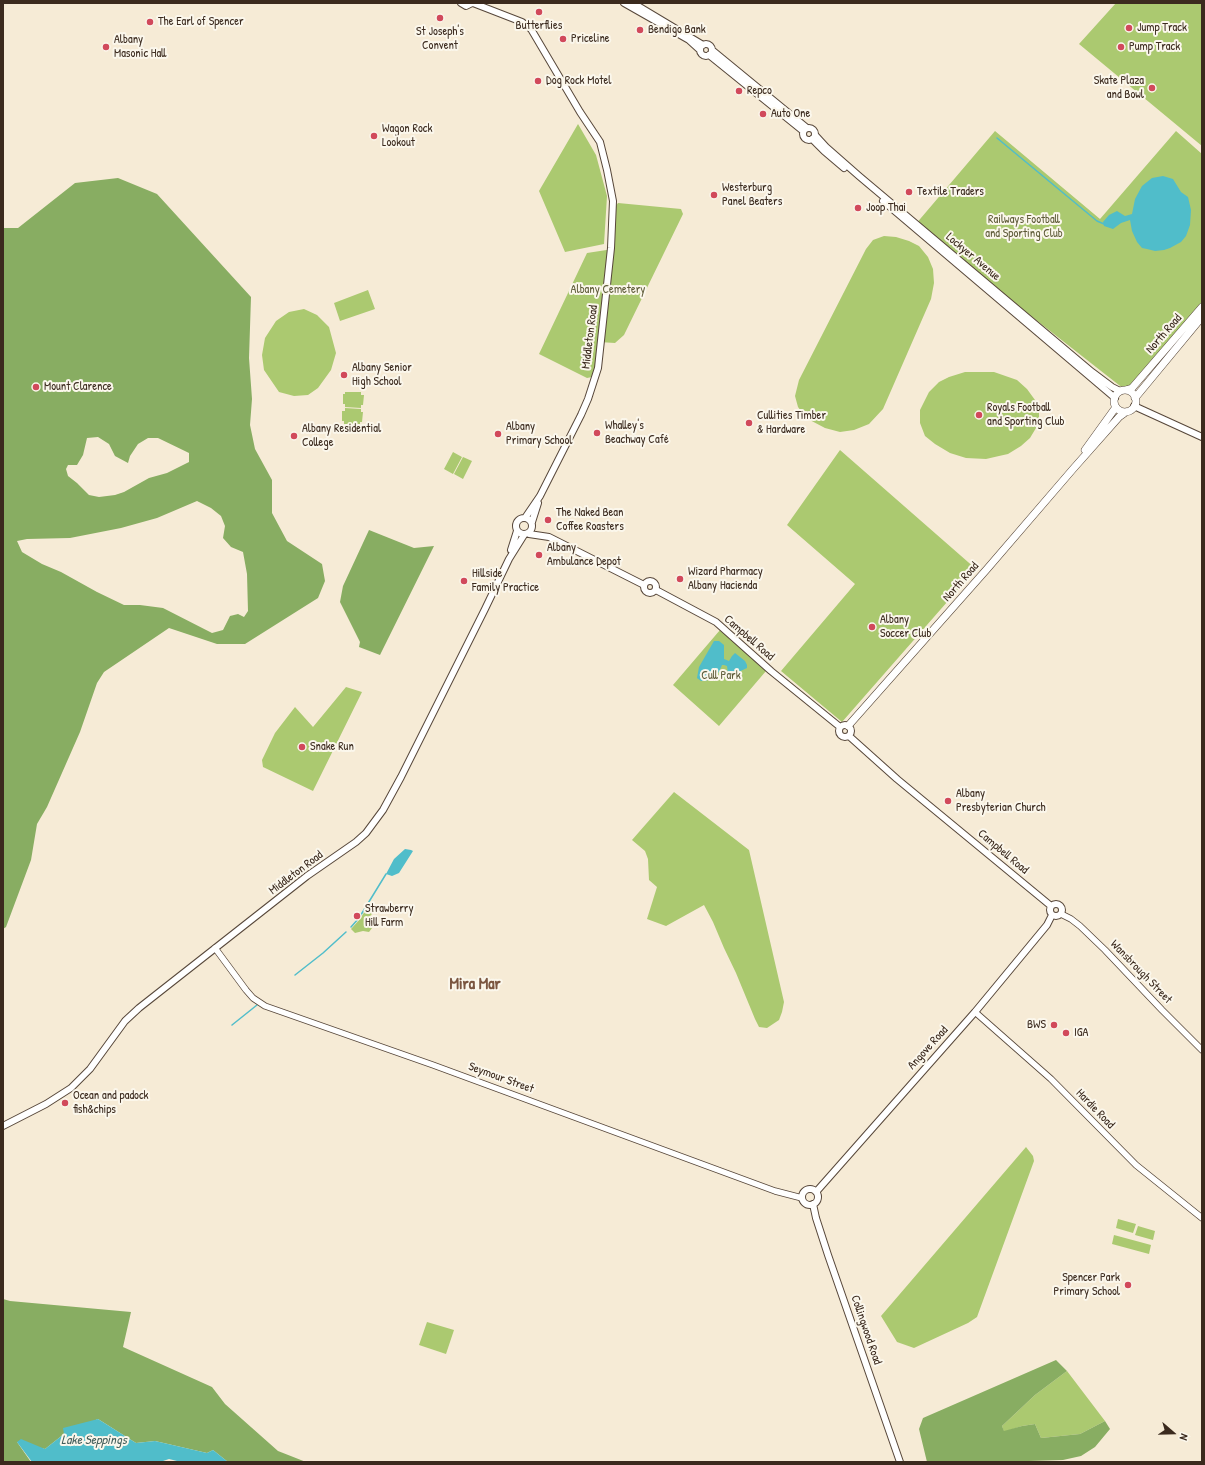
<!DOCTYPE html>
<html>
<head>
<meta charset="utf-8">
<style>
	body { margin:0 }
	#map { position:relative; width:1205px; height:1465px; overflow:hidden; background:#f6ebd6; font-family:"Patrick Hand",sans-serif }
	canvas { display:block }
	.frame { position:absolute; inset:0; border:4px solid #3b2a1e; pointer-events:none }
	.north { position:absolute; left:1153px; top:1413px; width:40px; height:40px; -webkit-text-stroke:3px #fbf7ec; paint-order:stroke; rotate:110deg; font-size:11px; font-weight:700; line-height:16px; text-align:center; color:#3b2a1e }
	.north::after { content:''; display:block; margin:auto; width:14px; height:18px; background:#3b2a1e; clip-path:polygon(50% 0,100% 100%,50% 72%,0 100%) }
</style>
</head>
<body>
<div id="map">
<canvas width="1205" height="1465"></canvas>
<div class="frame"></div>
<div class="north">N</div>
</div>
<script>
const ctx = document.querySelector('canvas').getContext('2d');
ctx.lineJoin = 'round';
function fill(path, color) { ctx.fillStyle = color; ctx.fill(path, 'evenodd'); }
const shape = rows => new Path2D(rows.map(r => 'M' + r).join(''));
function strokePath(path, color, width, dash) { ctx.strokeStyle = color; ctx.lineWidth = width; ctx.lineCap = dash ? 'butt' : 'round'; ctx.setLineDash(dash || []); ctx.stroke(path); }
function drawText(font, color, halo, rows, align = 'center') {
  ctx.font = font + ' "Patrick Hand",sans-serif'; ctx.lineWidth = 4; ctx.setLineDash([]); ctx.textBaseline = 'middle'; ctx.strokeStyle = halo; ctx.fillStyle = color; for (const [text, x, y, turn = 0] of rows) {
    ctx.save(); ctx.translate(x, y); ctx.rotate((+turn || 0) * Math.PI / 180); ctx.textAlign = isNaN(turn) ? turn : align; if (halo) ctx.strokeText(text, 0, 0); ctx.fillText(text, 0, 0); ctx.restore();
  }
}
const green = shape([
	[1116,3,1202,3,1202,146,1079,44],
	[578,124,596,155,607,196,604,244,565,252,539,191],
	[995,131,1100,219,1176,131,1202,154,1202,304,1129,386,1124,389,915,225],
	[618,203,681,209,683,214,624,335,615,343,599,342,596,368,592,377,587,378,539,354,587,253,613,249,615,207],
	[884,236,896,237,909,241,919,246,928,257,933,269,934,283,931,299,883,409,869,424,854,430,840,432,825,428,806,418,798,407,795,396,799,380,866,249,873,240],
	[368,290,375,309,340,321,334,303],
	[304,309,317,315,329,327,336,353,331,370,318,388,308,395,294,396,279,392,264,370,262,355,265,338,276,321,289,312],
	[965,372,994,372,1017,380,1027,389,1035,400,1039,410,1039,420,1036,428,1030,438,1021,446,1008,454,999,456,986,459,966,458,950,453,935,444,925,436,920,423,920,410,929,392,939,382,949,377],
	[345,392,361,392,361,395,364,395,363,405,361,405,361,408,345,407,345,404,343,404,343,394,345,394],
	[345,408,361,409,361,412,363,412,362,422,360,422,360,424,344,424,344,421,342,421,342,411,345,411],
	[840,450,976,569,842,722,781,671,855,584,787,525],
	[453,452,462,457,453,474,444,469],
	[463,457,472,461,463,479,454,474],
	[720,630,766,671,719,726,673,685],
	[346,687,362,692,313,791,263,767,262,760,275,733,295,707,313,727],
	[674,792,749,850,784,1002,782,1012,779,1020,767,1028,759,1027,755,1019,736,973,724,948,713,922,704,905,666,926,647,919,657,887,649,880,648,859,645,851,632,840],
	[370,903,372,906,370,911,372,914,367,919,367,923,369,922,376,915,378,916,378,920,369,932,363,931,355,933,351,929,360,919],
	[1026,1147,1033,1156,1034,1161,977,1317,968,1323,914,1348,897,1342,881,1316],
	[1118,1219,1136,1224,1133,1233,1116,1228],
	[1138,1226,1155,1231,1153,1240,1135,1235],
	[1114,1235,1151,1245,1149,1254,1112,1244],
	[427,1322,454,1330,446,1354,419,1345],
	[1067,1371,1105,1421,1080,1434,1041,1438,1035,1424,1022,1426,1004,1432,1002,1426,1035,1395]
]);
const forest = shape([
	[118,178,157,194,251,297,249,358,252,399,250,425,255,449,272,480,272,513,287,541,322,564,325,581,318,598,245,644,217,644,169,628,104,672,97,683,80,732,47,807,37,824,31,860,6,927,3,929,3,228,18,228,75,183],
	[98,437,109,444,115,456,128,463,130,456,138,444,148,438,158,438,189,453,189,462,167,473,149,478,124,492,115,495,99,497,89,495,77,483,68,476,66,469,68,465,77,465,83,455,87,438],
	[197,501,211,508,221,516,225,526,223,538,231,547,243,552,247,574,248,611,244,617,238,614,230,616,223,630,212,633,163,608,140,605,124,605,97,592,61,572,42,564,22,552,17,541,27,539,70,538,121,528,157,518],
	[369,530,414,548,434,546,380,655,359,647,360,642,340,602,343,586],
	[3,1299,10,1301,131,1312,123,1347,212,1387,225,1404,278,1451,306,1462,228,1462,213,1450,207,1453,155,1441,136,1443,98,1419,64,1434,45,1449,17,1442,31,1462,3,1462],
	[1056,1360,1067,1371,1035,1395,1002,1426,1004,1431,1022,1426,1035,1424,1041,1438,1080,1434,1105,1421,1110,1429,1095,1447,1081,1456,1063,1460,995,1462,927,1462,919,1429,923,1418]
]);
const water = shape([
	[1163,176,1173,179,1181,192,1188,197,1191,210,1190,225,1186,236,1181,242,1170,248,1164,250,1155,251,1147,249,1142,248,1137,242,1132,231,1130,220,1121,223,1113,229,1104,226,1103,222,1109,215,1117,211,1125,216,1132,214,1135,199,1142,186,1152,178],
	[714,641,719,641,724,645,724,659,729,661,732,656,735,653,745,661,747,665,747,668,734,674,730,674,728,673,727,666,724,665,722,665,719,672,706,681,701,681,697,678,699,667],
	[405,849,411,850,413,851,399,873,392,876,386,874,394,859],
	[98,1419,136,1443,155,1441,207,1453,213,1450,228,1462,181,1462,169,1459,160,1462,32,1462,17,1442,21,1439,45,1449,64,1434,63,1428]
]);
const stream = shape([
	[997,138,1097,221,1104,224],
	[351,927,359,918,386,874],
	[295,975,323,953,346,932],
	[232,1025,257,1005]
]);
const tertiary = shape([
	[1061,914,1071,919,1080,926,1105,950,1162,1010,1202,1050],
	[215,948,246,990,253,998,265,1006,433,1065,775,1191,802,1198],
	[975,1012,1051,1079,1136,1165,1202,1218]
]);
const secondary = shape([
	[461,3,466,6,472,3],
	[473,3,522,22,531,29,580,112,600,142,607,170,613,201,611,248,598,368,588,399,581,415,540,496,525,518],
	[624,3,689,40,700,50],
	[633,3,703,45],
	'700 50a6 6 0 1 1 12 0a6 6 0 1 1-12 0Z',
	[712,50,807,128],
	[709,55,803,131],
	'803 134a6 6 0 1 1 12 0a6 6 0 1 1-12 0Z',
	[815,135,826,147,859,176,1092,372,1112,387,1120,391],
	[812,139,824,151,844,168],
	[883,201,1115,398],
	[1134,406,1202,437],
	'516 526a8 8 0 1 1 16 0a8 8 0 1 1-16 0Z',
	[532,522,538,503],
	[529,534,549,537,644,585],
	[511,550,517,531],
	'644 587a6 6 0 1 1 12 0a6 6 0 1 1-12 0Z',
	[656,590,716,622,771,671,840,727],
	'839 731a6 6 0 1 1 12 0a6 6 0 1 1-12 0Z',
	[849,736,897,779,1051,906],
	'1050 910a6 6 0 1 1 12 0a6 6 0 1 1-12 0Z',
	[3,1126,46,1104,71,1088,90,1069,125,1021,139,1008,307,876,356,842,366,833,383,810,401,777,485,609,509,559,524,535],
	'802 1197a8 8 0 1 1 16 0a8 8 0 1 1-16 0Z',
	[816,1192,975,1012,1047,925,1052,915],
	[813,1204,816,1218,828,1255,900,1462]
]);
const primary = shape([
	[1126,390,1132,388,1202,307],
	'1114 401a11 11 0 1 1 22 0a11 11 0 1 1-22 0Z',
	[1135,398,1202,317],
	[1085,450,1116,407],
	[848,726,987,569,1073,469,1119,417,1126,412]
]);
const markers = [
	[539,12,4,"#d1495b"],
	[440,18,4,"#d1495b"],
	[150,22,4,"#d1495b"],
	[1129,28,4,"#d1495b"],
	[640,30,4,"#d1495b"],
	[563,39,4,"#d1495b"],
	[106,47,4,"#d1495b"],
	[1121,47,4,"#d1495b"],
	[538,81,4,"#d1495b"],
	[1152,88,4,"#d1495b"],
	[739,91,4,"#d1495b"],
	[763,114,4,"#d1495b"],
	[374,136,4,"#d1495b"],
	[909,192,4,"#d1495b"],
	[714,195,4,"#d1495b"],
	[858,208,4,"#d1495b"],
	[344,375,4,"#d1495b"],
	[36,387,4,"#d1495b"],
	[979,415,4,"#d1495b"],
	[749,423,4,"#d1495b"],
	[597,433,4,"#d1495b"],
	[498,434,4,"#d1495b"],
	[294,436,4,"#d1495b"],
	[548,520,4,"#d1495b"],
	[539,555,4,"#d1495b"],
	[680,579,4,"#d1495b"],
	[464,581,4,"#d1495b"],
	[872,627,4,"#d1495b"],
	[302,747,4,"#d1495b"],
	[948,801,4,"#d1495b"],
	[357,916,4,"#d1495b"],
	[1054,1025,4,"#d1495b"],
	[1066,1033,4,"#d1495b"],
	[65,1103,4,"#d1495b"],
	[1128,1285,4,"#d1495b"]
];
const poiNames = [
	["The Earl of Spencer",158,22],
	["Butterflies",539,26,"center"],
	["Jump Track",1137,28],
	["Bendigo Bank",648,30],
	["St Joseph's",440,32,"center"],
	["Convent",440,46,"center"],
	["Priceline",571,39],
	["Albany",114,40],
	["Masonic Hall",114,54],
	["Pump Track",1129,47],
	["Dog Rock Motel",546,81],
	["Skate Plaza",1144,81,"right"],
	["and Bowl",1144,95,"right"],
	["Repco",747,91],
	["Auto One",771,114],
	["Wagon Rock",382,129],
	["Lookout",382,143],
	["Westerburg",722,188],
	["Panel Beaters",722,202],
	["Textile Traders",917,192],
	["Joop Thai",866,208],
	["Albany Senior",352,368],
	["High School",352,382],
	["Mount Clarence",44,387],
	["Royals Football",987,408],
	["and Sporting Club",987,422],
	["Cullities Timber",757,416],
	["& Hardware",757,430],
	["Whalley's",605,426],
	["Beachway Café",605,440],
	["Albany",506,427],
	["Primary School",506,441],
	["Albany Residential",302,429],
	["College",302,443],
	["The Naked Bean",556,513],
	["Coffee Roasters",556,527],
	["Albany",547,548],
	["Ambulance Depot",547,562],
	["Wizard Pharmacy",688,572],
	["Albany Hacienda",688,586],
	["Hillside",472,574],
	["Family Practice",472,588],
	["Albany",880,620],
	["Soccer Club",880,634],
	["Snake Run",310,747],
	["Albany",956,794],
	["Presbyterian Church",956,808],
	["Strawberry",365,909],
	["Hill Farm",365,923],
	["BWS",1046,1025,"right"],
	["IGA",1074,1033],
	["Ocean and padock",73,1096],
	["fish&chips",73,1110],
	["Spencer Park",1120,1278,"right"],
	["Primary School",1120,1292,"right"]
];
const parkNames = [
	["Railways Football",1024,220],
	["and Sporting Club",1024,234],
	["Albany Cemetery",608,290],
	["Cull Park",721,676]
];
const streetNames = [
	["Lockyer Avenue",973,257,40],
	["North Road",1164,334,-49],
	["Middleton Road",590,337,-83],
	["North Road",961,582,-49],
	["Campbell Road",749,638,41],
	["Campbell Road",1003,852,40],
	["Middleton Road",296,873,-37],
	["Wansbrough Street",1141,972,46],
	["Angove Road",928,1048,-48],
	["Seymour Street",501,1078,20],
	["Hardie Road",1095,1109,46],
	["Collingwood Road",866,1330,71]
];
const waterNames = [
	["Lake Seppings",94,1441]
];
const districtNames = [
	["Mira Mar",475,985]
];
fill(green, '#abc970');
fill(forest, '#88ad62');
fill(water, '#50bdca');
strokePath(stream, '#50bdca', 1.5);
strokePath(tertiary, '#57473a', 7);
strokePath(secondary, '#57473a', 8);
strokePath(primary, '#57473a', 8);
strokePath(tertiary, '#fff', 5.5);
strokePath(secondary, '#fff', 6);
strokePath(primary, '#fff', 7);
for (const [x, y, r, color] of markers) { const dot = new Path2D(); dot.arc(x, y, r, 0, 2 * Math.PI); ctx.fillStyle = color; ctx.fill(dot); strokePath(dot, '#fbf7ec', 1.5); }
drawText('12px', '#3b2a1e', '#fbf7ec', poiNames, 'left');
drawText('12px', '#5d5a37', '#fbf7ec', parkNames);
drawText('12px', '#3b2a1e', '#fbf7ec', streetNames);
drawText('italic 13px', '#425d5a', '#fbf7ec', waterNames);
drawText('bold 16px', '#7b5640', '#fbf7ec', districtNames);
</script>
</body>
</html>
